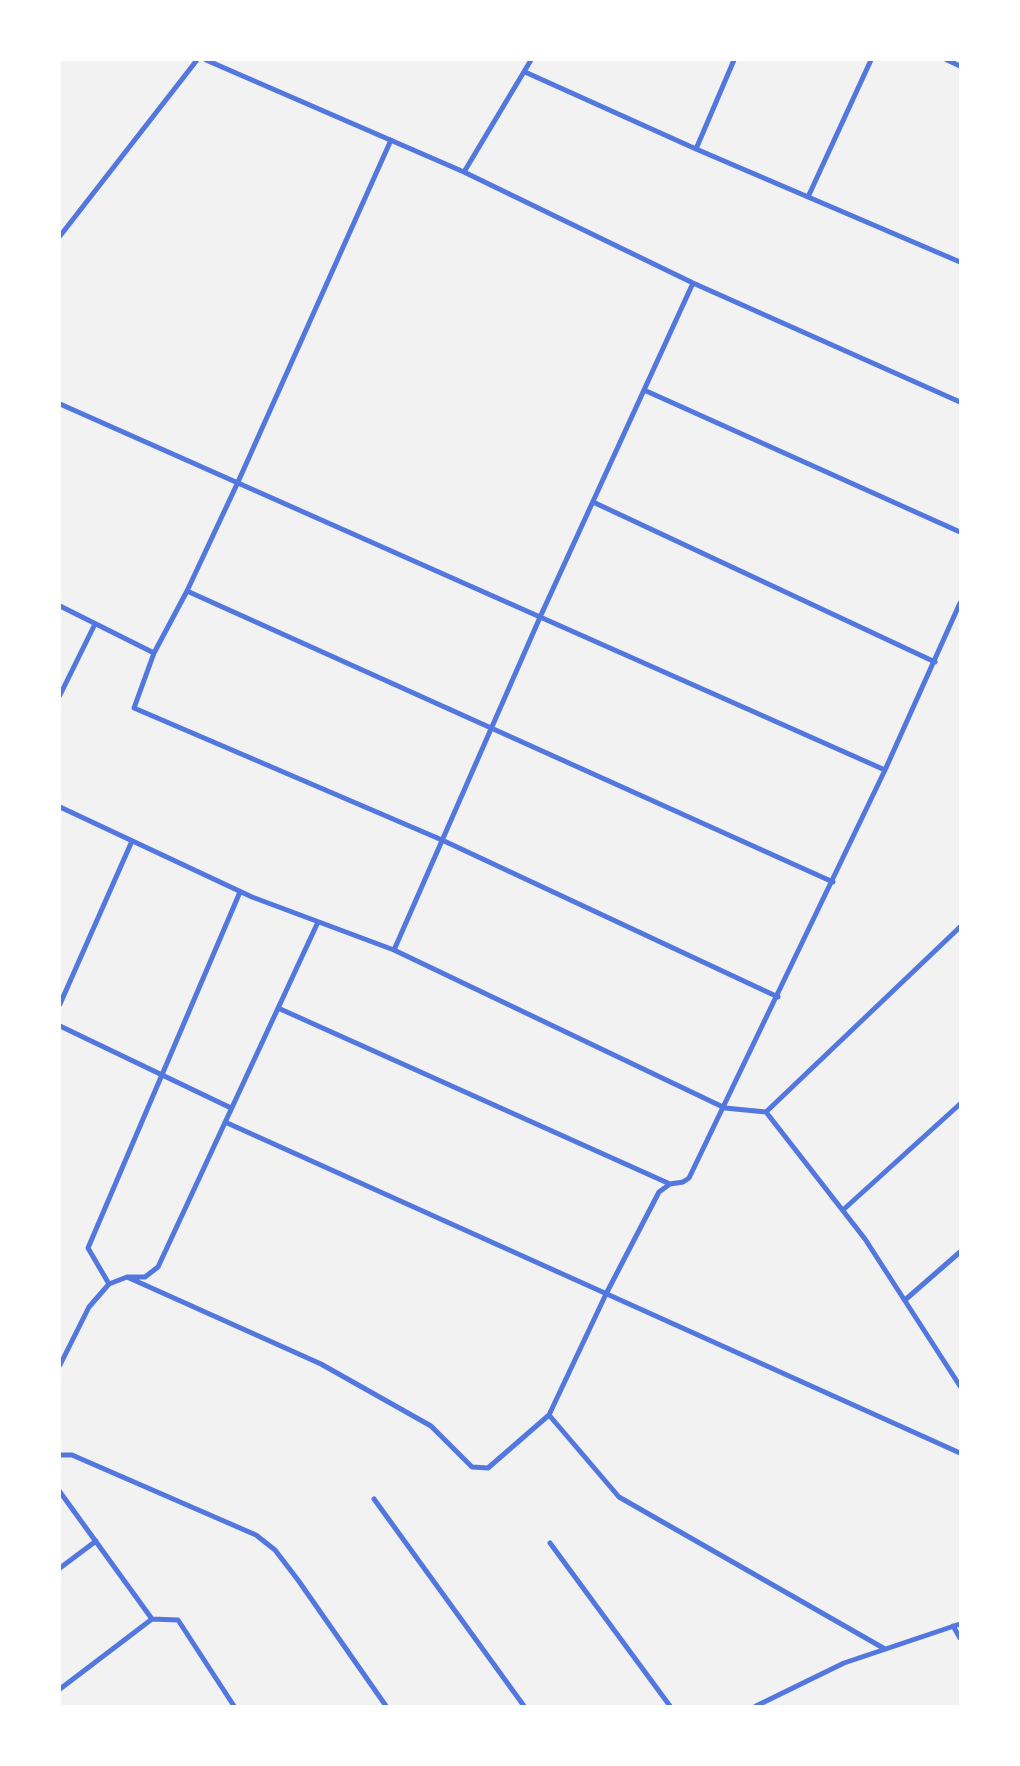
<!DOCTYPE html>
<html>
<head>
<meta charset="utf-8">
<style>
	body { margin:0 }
	#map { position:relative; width:1020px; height:1766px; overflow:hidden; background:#f2f2f2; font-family:Georgia,serif }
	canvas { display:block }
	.frame { position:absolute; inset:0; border:61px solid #fff; pointer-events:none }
</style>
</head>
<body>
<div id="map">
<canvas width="1020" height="1766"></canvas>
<div class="frame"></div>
</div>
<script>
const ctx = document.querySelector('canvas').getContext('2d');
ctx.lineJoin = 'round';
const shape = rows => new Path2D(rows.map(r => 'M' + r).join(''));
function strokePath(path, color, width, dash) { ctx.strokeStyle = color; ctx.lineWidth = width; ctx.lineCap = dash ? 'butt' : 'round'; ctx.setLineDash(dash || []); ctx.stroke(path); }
const minor = shape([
	[206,60,464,172,693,283,960,402],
	[947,60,960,66],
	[525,72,696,149,960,262],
	[391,140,238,482,187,591,154,653,134,708,442,840,778,997],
	[696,149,734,60],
	[464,172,531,60],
	[808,197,871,60],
	[60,236,197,60],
	[644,390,960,532],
	[60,404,885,770],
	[593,502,935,662],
	[187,591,833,882],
	[60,606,154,653],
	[60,695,95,624],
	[60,807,252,897,394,950,725,1108,766,1112,865,1239,960,1386],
	[394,950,541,615,693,283],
	[60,1004,132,841],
	[278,1008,670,1184],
	[60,1026,231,1108],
	[766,1112,960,927],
	[225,1122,960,1453],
	[843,1210,960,1104],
	[127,1277,321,1364,431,1426,472,1467,488,1468,549,1415,606,1294,659,1192,670,1184,683,1182,689,1178,885,770,960,603],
	[109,1284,88,1248,240,892],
	[905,1300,960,1252],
	[60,1365,89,1307,109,1284,127,1277,145,1277,158,1267,318,922],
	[549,1415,619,1497,885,1649],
	[60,1455,72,1455,256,1535,275,1550,298,1580,386,1706],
	[60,1492,152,1619,178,1620,234,1706],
	[374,1499,524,1706],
	[550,1543,670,1706],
	[60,1568,96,1541],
	[953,1626,960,1638],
	[60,1689,152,1619],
	[756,1706,844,1663,960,1624]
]);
strokePath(minor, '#5277de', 5);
</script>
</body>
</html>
